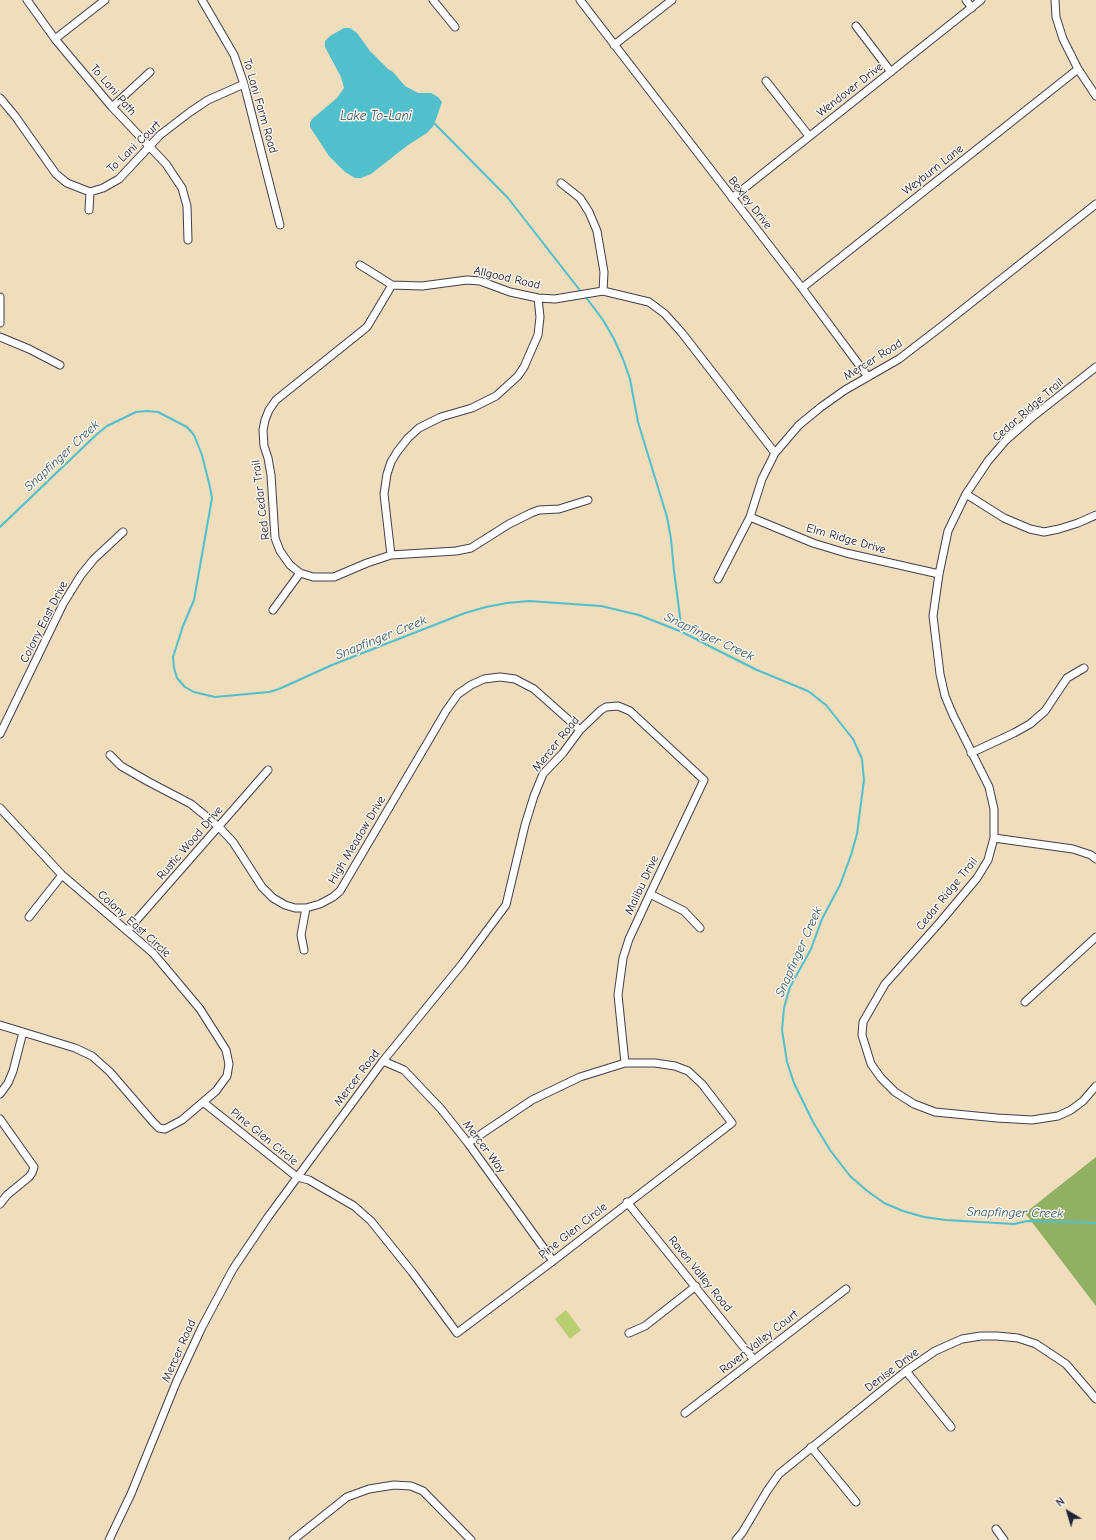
<!DOCTYPE html>
<html>
<head>
<meta charset="utf-8">
<style>
	body { margin:0 }
	#map { position:relative; width:1096px; height:1540px; overflow:hidden; background:#efddbb; font-family:"Comic Neue",sans-serif }
	canvas { display:block }
	.north { position:absolute; left:1048px; top:1492px; width:40px; height:40px; -webkit-text-stroke:3px #f7f3e8; paint-order:stroke; rotate:322deg; font-size:11px; font-weight:700; line-height:16px; text-align:center; color:#22223b }
	.north::after { content:''; display:block; margin:auto; width:14px; height:18px; background:#22223b; clip-path:polygon(50% 0,100% 100%,50% 72%,0 100%) }
</style>
</head>
<body>
<div id="map">
<canvas width="1096" height="1540"></canvas>
<div class="north">N</div>
</div>
<script>
const ctx = document.querySelector('canvas').getContext('2d');
ctx.lineJoin = 'round';
function fill(path, color) { ctx.fillStyle = color; ctx.fill(path, 'evenodd'); }
const shape = rows => new Path2D(rows.map(r => 'M' + r).join(''));
function strokePath(path, color, width, dash) { ctx.strokeStyle = color; ctx.lineWidth = width; ctx.lineCap = dash ? 'butt' : 'round'; ctx.setLineDash(dash || []); ctx.stroke(path); }
function drawText(font, color, halo, rows, align = 'center') {
  ctx.font = font + ' "Comic Neue",sans-serif'; ctx.lineWidth = 3; ctx.setLineDash([]); ctx.textBaseline = 'middle'; ctx.strokeStyle = halo; ctx.fillStyle = color; for (const [text, x, y, turn = 0] of rows) {
    ctx.save(); ctx.translate(x, y); ctx.rotate((+turn || 0) * Math.PI / 180); ctx.textAlign = isNaN(turn) ? turn : align; if (halo) ctx.strokeText(text, 0, 0); ctx.fillText(text, 0, 0); ctx.restore();
  }
}
const green = shape([
	[566,1310,581,1330,570,1339,555,1319]
]);
const forest = shape([
	[1096,1157,1096,1306,1025,1213]
]);
const water = shape([
	[344,28,350,28,357,33,370,51,388,69,393,72,405,86,418,93,431,93,438,97,442,102,434,125,427,133,408,145,371,174,361,178,355,178,345,172,329,156,310,127,310,123,312,119,337,98,344,88,341,77,325,47,325,41,330,36]
]);
const stream = shape([
	[435,124,508,198,582,293],
	[585,296,603,320,614,339,623,359,630,379,638,422,667,517,671,539,674,571,682,632],
	[0,527,96,435,107,426,136,412,147,411,158,412,187,427,194,435,202,455,210,487,212,498,194,600,183,626,173,657,174,668,177,678,185,687,194,692,215,697,269,692,279,689,332,665,465,613,486,607,507,603,529,601,601,606,639,615,682,632,719,651,757,670,808,691,826,705,853,739,862,759,864,780,857,834,851,855,840,885,822,919,811,949,790,987,784,1008,782,1030,787,1062,794,1083,813,1122,830,1150,850,1176,866,1190,884,1203,903,1211,924,1217,946,1220,1014,1224,1027,1221,1076,1222,1096,1223]
]);
const minor = shape([
	[27,0,55,39,112,107,166,164,182,188,187,206,188,240],
	[202,0,234,55,244,84,280,225],
	[433,0,455,27],
	[580,0,802,288,868,377],
	[966,0,972,8],
	[1055,0,1056,17,1063,39,1078,69,1096,96],
	[856,26,891,72],
	[55,39,105,0],
	[614,45,672,0],
	[766,81,809,136],
	[0,98,15,116,56,174,67,183,90,192,103,188,119,179,160,135,190,112,208,100,244,84],
	[112,107,150,72],
	[561,183,580,198,589,212,597,231,604,272,603,291],
	[732,198,981,0],
	[89,210,90,192],
	[360,265,392,285,422,286,467,280,480,281,510,292,538,298,555,299,603,291,649,302,665,314,682,333,775,453],
	[392,285,367,327,276,400,269,410,265,420,263,430,264,446,268,458,271,475,275,538,280,551,290,565,300,573,313,577,334,577,367,563,391,555,456,551,471,548,509,524,531,513,539,510,559,509,588,500],
	[802,288,1078,69],
	[0,297,0,323],
	[0,337,29,349,60,365],
	[1096,367,1031,418,1006,440,988,461,966,494,948,531,939,574,933,616,940,674,945,696,953,715,989,787,994,809,994,838,988,860,977,878,941,921,885,984,863,1022,862,1035,871,1064,881,1078,895,1092,914,1104,935,1112,997,1118,1032,1120,1058,1116,1071,1110,1083,1101,1096,1086],
	[966,494,1004,518,1030,529,1044,532,1059,529,1078,523,1096,515],
	[750,517,813,543,846,553,939,574],
	[391,555,384,494,387,474,391,462,397,452,408,438,419,428,441,417,472,408,496,396,518,376,524,367,538,335,540,317,538,298],
	[718,579,750,517,762,479,775,453,799,425,821,407,845,390,899,359,942,326,1096,204],
	[273,610,300,573],
	[0,734,63,604,81,575,94,559,123,532],
	[971,753,1014,733,1030,724,1045,711,1067,678,1084,668],
	[110,755,121,766,149,782,191,804,219,827,233,842,262,887,273,898,285,905,295,908,306,908,320,904,333,897,340,891,446,711,458,694,471,685,484,679,500,677,515,679,534,689,580,730],
	[0,808,62,875,153,953,200,1009,226,1050,229,1064,227,1076,216,1091,182,1120,165,1129,159,1128,153,1122,110,1072,92,1056,75,1048,0,1025],
	[994,838,1073,849,1091,855,1096,859],
	[650,894,684,911,700,928],
	[29,917,62,875],
	[127,931,268,770],
	[304,950,301,935,306,908],
	[1025,1002,1096,937],
	[383,1061,404,1070,441,1109,468,1143,553,1261],
	[0,1094,8,1083,13,1071,23,1032],
	[203,1102,297,1177,309,1180,354,1206,371,1221,412,1272,457,1333,553,1261,732,1123,702,1084,688,1071,675,1066,655,1063,625,1063,580,1077,532,1100,468,1143],
	[0,1119,34,1167,32,1173,29,1177,7,1195,0,1204],
	[627,1202,754,1360],
	[629,1333,645,1326,696,1286],
	[906,1371,951,1427],
	[685,1413,846,1289],
	[811,1447,856,1502],
	[996,1529,1004,1540],
	[109,1540,131,1494,176,1383,202,1327,233,1269,268,1217,383,1061,462,964,506,905,525,825,534,796,543,774,563,753,580,730,601,710,606,707,618,706,630,711,704,780,650,894,629,939,623,958,618,995,625,1063],
	[293,1540,347,1497,369,1489,394,1485,411,1486,423,1491,471,1540],
	[736,1540,742,1533,767,1491,779,1474,906,1371,935,1351,962,1339,981,1336,997,1336,1018,1338,1036,1344,1066,1364,1096,1399]
]);
const streetNames = [
	["To Lani Path",113,90,49],
	["Wendover Drive",850,90,-38],
	["To Lani Farm Road",260,106,74],
	["To Lani Court",134,147,-44],
	["Weyburn Lane",933,170,-38],
	["Bexley Drive",750,203,52],
	["Allgood Road",507,278,13],
	["Mercer Road",873,360,-32],
	["Cedar Ridge Trail",1028,410,-41],
	["Red Cedar Trail",261,500,-97],
	["Elm Ridge Drive",846,539,16],
	["Colony East Drive",44,622,-63],
	["Mercer Road",556,744,-51],
	["High Meadow Drive",357,840,-59],
	["Rustic Wood Drive",190,843,-49],
	["Malibu Drive",642,885,-65],
	["Cedar Ridge Trail",947,894,-51],
	["Colony East Circle",134,924,42],
	["Mercer Road",357,1078,-53],
	["Pine Glen Circle",264,1137,39],
	["Mercer Way",484,1147,53],
	["Pine Glen Circle",573,1231,-38],
	["Raven Valley Road",700,1274,51],
	["Raven Valley Court",759,1342,-38],
	["Mercer Road",179,1351,-66],
	["Denise Drive",892,1370,-37]
];
const waterNames = [
	["Lake To-Lani",376,116],
	["Snapfinger Creek",62,456,-43],
	["Snapfinger Creek",709,637,25],
	["Snapfinger Creek",381,638,-22],
	["Snapfinger Creek",799,952,-66],
	["Snapfinger Creek",1015,1213,1]
];
fill(green, '#b9cd71');
fill(forest, '#92b063');
fill(water, '#52bfcc');
strokePath(stream, '#52bfcc', 2);
strokePath(minor, '#413e4e', 9);
strokePath(minor, '#fff', 7);
drawText('12px', '#22223b', '#f7f3e8', streetNames);
drawText('italic 13px', '#33596e', '#f7f3e8', waterNames);
</script>
</body>
</html>
